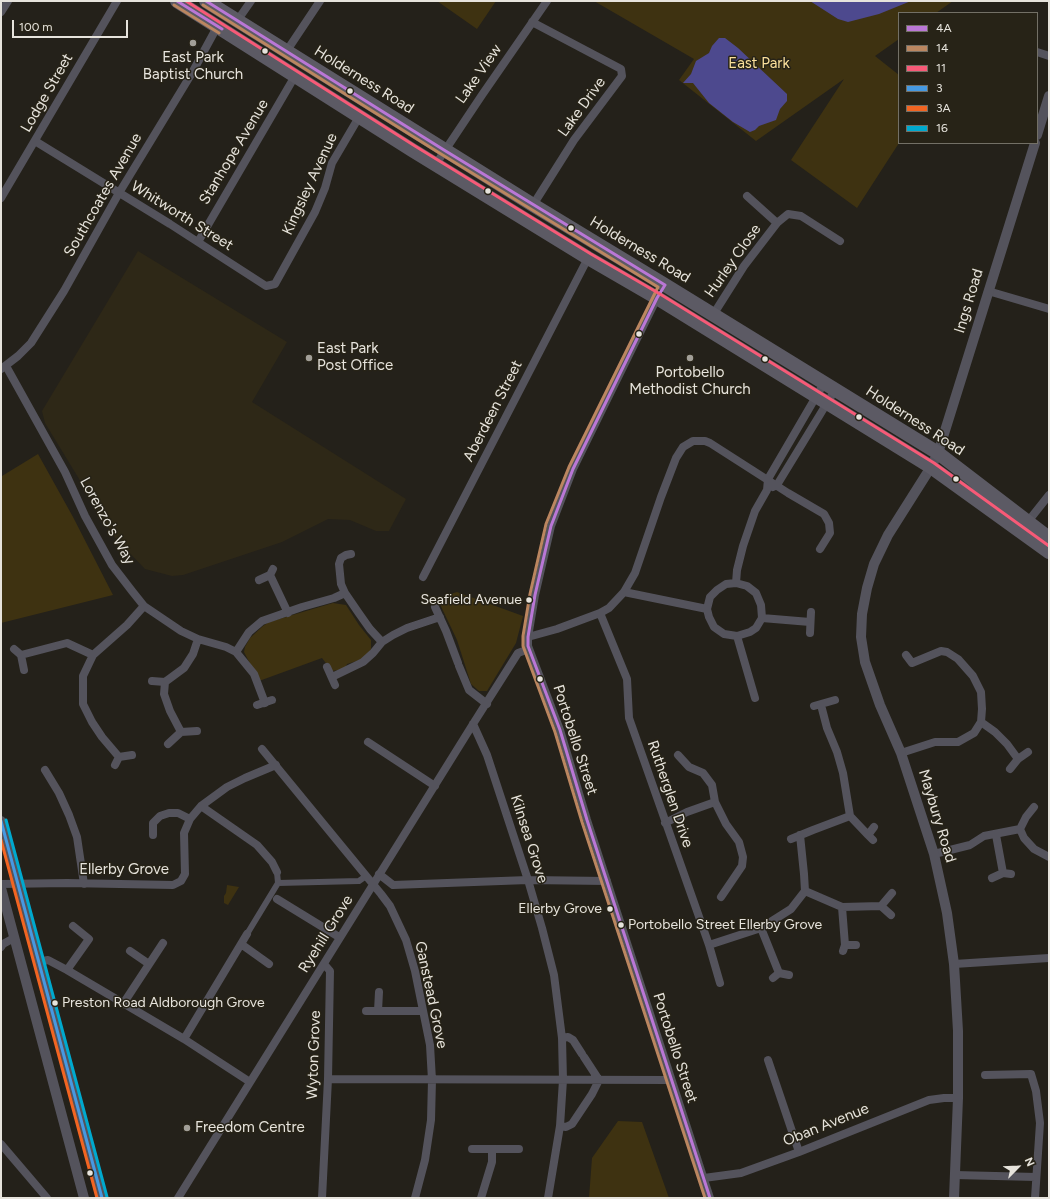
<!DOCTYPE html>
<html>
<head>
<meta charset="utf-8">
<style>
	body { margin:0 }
	#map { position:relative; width:1050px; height:1199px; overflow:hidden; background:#24211a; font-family:Figtree,sans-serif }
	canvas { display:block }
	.frame { position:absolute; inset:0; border:2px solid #e6e3dc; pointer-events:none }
	.legend { position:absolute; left:898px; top:12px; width:140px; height:132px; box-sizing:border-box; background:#272317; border:1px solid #737066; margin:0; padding:5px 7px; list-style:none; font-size:12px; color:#e6e3dc }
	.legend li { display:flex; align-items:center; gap:8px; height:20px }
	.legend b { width:20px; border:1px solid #737066 }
	.north { position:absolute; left:998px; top:1147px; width:40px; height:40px; -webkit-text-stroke:3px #272317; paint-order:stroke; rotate:66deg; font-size:11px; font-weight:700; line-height:16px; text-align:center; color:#e6e3dc }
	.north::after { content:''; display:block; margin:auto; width:14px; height:18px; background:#e6e3dc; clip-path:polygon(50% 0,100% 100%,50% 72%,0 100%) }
	.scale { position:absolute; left:12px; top:20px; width:116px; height:18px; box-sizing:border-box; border:2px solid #e6e3dc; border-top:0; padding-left:5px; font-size:12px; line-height:14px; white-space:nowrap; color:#e6e3dc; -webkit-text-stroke:3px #272317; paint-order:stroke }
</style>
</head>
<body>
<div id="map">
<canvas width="1050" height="1199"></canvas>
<div class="frame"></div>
<ul class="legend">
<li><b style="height:5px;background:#ba77d6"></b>4A</li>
<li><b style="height:5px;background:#bb8660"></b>14</li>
<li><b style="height:5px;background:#f75a77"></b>11</li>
<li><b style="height:5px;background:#4699e1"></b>3</li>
<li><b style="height:5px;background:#f26522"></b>3A</li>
<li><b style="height:5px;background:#00a9ce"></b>16</li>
</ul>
<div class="north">N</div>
<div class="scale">100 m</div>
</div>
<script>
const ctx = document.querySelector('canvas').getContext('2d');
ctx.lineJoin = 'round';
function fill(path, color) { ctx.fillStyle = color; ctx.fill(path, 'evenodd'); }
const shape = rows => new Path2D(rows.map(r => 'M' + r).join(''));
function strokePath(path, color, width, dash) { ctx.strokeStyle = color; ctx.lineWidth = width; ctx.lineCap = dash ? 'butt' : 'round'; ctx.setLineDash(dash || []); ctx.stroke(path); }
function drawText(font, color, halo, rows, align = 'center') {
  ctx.font = font + ' Figtree,sans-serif'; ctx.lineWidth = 3; ctx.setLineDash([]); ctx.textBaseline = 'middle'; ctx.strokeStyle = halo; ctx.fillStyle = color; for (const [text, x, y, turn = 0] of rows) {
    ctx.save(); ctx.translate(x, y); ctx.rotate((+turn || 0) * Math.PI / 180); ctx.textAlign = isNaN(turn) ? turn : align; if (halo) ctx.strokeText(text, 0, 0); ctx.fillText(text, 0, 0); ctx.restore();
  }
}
const built = shape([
	[138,251,287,342,252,402,406,499,389,531,376,531,350,520,328,519,282,542,183,575,172,576,145,569,115,538,45,423,42,411]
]);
const green = shape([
	[437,1,496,1,477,29],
	[594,1,953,1,936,13,899,13,899,39,875,56,899,75,899,143,857,208,791,160,844,79,756,141,679,80,694,59],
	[38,454,73,517,113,595,1,623,1,474,2,476],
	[457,592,523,616,516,643,487,691,479,691,471,684,457,640,437,598],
	[333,603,346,605,359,625,371,640,371,649,368,655,363,659,347,664,345,669,332,671,322,658,259,681,244,652,245,647,250,638,263,626,269,622],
	[227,885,239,887,228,905,224,903,224,896,226,893],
	[618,1121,642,1122,669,1198,589,1198,592,1158]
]);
const water = shape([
	[810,1,911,1,879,14,848,22,838,19],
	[719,38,725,38,738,48,787,94,787,101,780,109,776,120,759,126,755,130,750,132,733,122,709,103,693,83,683,83,691,74,696,61,709,53,712,46]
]);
const pedestrian = shape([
	[278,883,359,881,366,876],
	[247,934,278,883,277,872]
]);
const minor = shape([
	[1,12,8,1],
	[237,21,251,1],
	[532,22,621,69,622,76,574,140,533,205],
	[286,52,320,1],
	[1037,52,1049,56],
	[35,141,170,224,266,286,275,284,315,212,325,188,332,163,359,117],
	[436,164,482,95,547,1],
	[747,196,777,223],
	[1,198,117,1],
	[198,242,295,76],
	[988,291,1049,309],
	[657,298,573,469,551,526,535,595,528,637,528,646,560,730,587,820,710,1198],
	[713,315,744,266,777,223,788,214,801,216,840,241],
	[6,366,65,472,85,516,112,565,132,591,144,606,181,631,198,639,226,647,236,652,254,674,265,703],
	[1,369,18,356,31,343,64,291,119,193,192,73,217,27],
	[773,487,777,485,835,390],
	[1026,524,1049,495],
	[351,554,346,555,341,558,339,564,341,584,345,593,358,612,370,629,382,642],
	[273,569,270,575,288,613],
	[423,577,588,258],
	[259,580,270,575],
	[736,583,737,570,743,546,755,511,767,490,768,479,824,383],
	[736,583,747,586,756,593,761,605,762,618,756,628,750,632,737,636,724,634,714,627,709,617,707,609,710,597,717,590,726,584,736,583],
	[624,592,707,609],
	[435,607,446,631,458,663],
	[600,613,627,679,629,718,709,945,720,983],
	[762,618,810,622],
	[810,633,811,612],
	[737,636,755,698],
	[528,637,557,629,600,613,609,608,624,592,635,573,661,497,676,458,683,447,693,441,705,441,710,443,788,493,824,514,829,523,830,533,820,549],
	[14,649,21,655,24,670],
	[236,652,249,632,262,621,302,607,334,598,345,593],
	[21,655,67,643,93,655],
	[459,666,469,690,487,704],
	[327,667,335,685],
	[332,677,363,662,373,653,382,642,393,635,407,628,440,617],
	[152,681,165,682],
	[257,705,272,700],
	[821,705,827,728,837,752,843,773,850,816,868,835,873,840],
	[814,706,835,700],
	[981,722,995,732,1007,744,1018,759],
	[473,724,487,755,528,880,542,928,554,975,562,1038,563,1080,560,1126,548,1198],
	[181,732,170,711,164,694,165,682,184,668,193,654,198,639],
	[368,742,435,786],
	[168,744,181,732,197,731],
	[262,749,381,894,390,906,406,940,415,971,430,1045,432,1080,431,1120,425,1160,415,1198],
	[901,753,935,742,958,742,974,733,981,722,982,709,981,692,973,676,958,659,947,652,941,651,912,663,906,655],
	[678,755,689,767,703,773,712,785,715,802,726,824,739,842,743,857,742,866,721,897],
	[119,757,102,737,92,722,83,704,83,676,93,655,127,625,144,606],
	[115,765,119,757,132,755],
	[1010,769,1018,759,1028,752],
	[45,770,59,793,69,815,77,837,84,884],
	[201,806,257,845,272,862,277,872],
	[1034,807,1026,817,1020,829,1024,838,1034,849,1049,857],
	[665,823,687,812,715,802],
	[153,835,153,823,160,816,169,813,178,813,190,819],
	[868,835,874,827],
	[996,835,1003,873],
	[791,839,813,830,850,816],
	[934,854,970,845,984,836,1020,829],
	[379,874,393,885,528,880,607,881],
	[992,878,1003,873,1011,874],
	[1,884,67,883,173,885,181,881,185,874,184,833,190,819,201,806,227,787,245,778,276,765],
	[805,891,842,907,881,906],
	[277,899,339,937],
	[842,907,845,945,843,951],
	[891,915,881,906,892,893],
	[761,928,779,973],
	[241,944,269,964],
	[709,945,761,928,791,909,805,891,804,874,800,835],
	[845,945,856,945],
	[1,947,3,944,14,938],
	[130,951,149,964],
	[38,962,48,960,67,970,184,1039,250,1082],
	[954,964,1049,958],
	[67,970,89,939,73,926],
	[773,978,779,973,789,975],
	[123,1004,163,943],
	[366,1011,423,1011],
	[378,1011,379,992],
	[562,1038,568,1037,573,1040,582,1054],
	[184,1039,247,934],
	[768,1060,799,1152],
	[985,1075,1031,1074,1036,1091,1040,1123,1035,1198],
	[328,1079,670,1080],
	[560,1126,566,1127,572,1124,592,1094,599,1080,584,1057],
	[1,1144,47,1198],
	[472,1149,519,1149],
	[955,1175,1036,1177],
	[704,1178,741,1173,799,1152,929,1100,944,1098,958,1098],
	[178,1198,473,724,518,653,529,649],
	[322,1198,328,1079,330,971,324,964],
	[481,1198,492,1162,492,1150]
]);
const tertiary = shape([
	[1037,135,1049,96],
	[1,821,102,1198],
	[1,888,84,1198],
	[954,1198,958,1098,958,1031,954,964,947,913,934,854,901,753,880,705,865,662,861,637,862,614,867,588,874,564,888,535,931,467,938,453,1035,143]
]);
const trunk = shape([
	[177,1,412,150,588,258,657,298,931,467,1049,552],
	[206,1,533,205,665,285,938,453,1049,538]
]);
const bus1 = shape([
	[177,1,222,29],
	[206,1,444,150,665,285,657,298,573,469,551,526,535,595,528,637,528,646,560,730,587,820,710,1198]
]);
const bus2 = shape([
	[174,5,219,33],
	[203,5,441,154,658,287,569,467,546,524,530,594,523,636,523,646,555,732,582,822,705,1198]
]);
const bus3 = shape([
	[186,1,415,146,591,254,660,294,934,463,1049,546]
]);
const bus4 = shape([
	[1,821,102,1198]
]);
const bus5 = shape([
	[1,840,97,1198]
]);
const bus6 = shape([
	[6,820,107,1197]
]);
const markers = [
	[193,43,4,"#a29f98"],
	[265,51,3.5,"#e6e3dc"],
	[350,91,3.5,"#e6e3dc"],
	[488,191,3.5,"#e6e3dc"],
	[571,228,3.5,"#e6e3dc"],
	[639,334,3.5,"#e6e3dc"],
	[309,358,4,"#a29f98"],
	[690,358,4,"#a29f98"],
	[765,359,3.5,"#e6e3dc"],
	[859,417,3.5,"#e6e3dc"],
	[956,479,3.5,"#e6e3dc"],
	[529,600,3.5,"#e6e3dc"],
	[540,679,3.5,"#e6e3dc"],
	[610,909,3.5,"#e6e3dc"],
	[621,925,3.5,"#e6e3dc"],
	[55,1003,3.5,"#e6e3dc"],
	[187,1128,4,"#a29f98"],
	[90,1173,3.5,"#e6e3dc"]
];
const busNames = [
	["Seafield Avenue",522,600],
	["Ellerby Grove",602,909],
	["Portobello Street Ellerby Grove",628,925,"left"],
	["Preston Road Aldborough Grove",62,1003,"left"]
];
const poiNames = [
	["East Park",193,58],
	["Baptist Church",193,75],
	["East Park",317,349,"left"],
	["Post Office",317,366,"left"],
	["Portobello",690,373],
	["Methodist Church",690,390],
	["Freedom Centre",195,1128,"left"]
];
const parkNames = [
	["East Park",759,64]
];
const streetNames = [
	["Lake View",479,74,-55],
	["Holderness Road",364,80,32],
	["Lodge Street",47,93,-60],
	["Lake Drive",582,107,-54],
	["Stanhope Avenue",234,152,-59],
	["Kingsley Avenue",310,184,-65],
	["Southcoates Avenue",103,195,-60],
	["Whitworth Street",182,216,32],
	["Holderness Road",640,250,31],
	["Hurley Close",733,261,-55],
	["Ings Road",969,301,-73],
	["Aberdeen Street",493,411,-63],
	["Holderness Road",915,421,33],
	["Lorenzo's Way",107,521,61],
	["Portobello Street",575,740,72],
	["Rutherglen Drive",670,794,71],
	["Maybury Road",937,816,73],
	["Kilnsea Grove",529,839,72],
	["Ellerby Grove",124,870],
	["Ryehill Grove",326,934,-58],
	["Ganstead Grove",431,995,78],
	["Portobello Street",675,1048,72],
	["Wyton Grove",314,1055,-88],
	["Oban Avenue",826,1125,-22]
];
fill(built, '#2e2817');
fill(green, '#3e3211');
fill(water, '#4d498e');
strokePath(pedestrian, '#54535c', 6);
strokePath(minor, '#54535c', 8);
strokePath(tertiary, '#54535c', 10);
strokePath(trunk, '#5c5a64', 14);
strokePath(bus1, '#ba77d6', 3);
strokePath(bus2, '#bb8660', 3);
strokePath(bus3, '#f75a77', 3);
strokePath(bus4, '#4699e1', 3);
strokePath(bus5, '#f26522', 3);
strokePath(bus6, '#00a9ce', 3);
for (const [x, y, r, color] of markers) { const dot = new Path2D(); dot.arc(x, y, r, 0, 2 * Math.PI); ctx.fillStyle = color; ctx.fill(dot); strokePath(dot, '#272317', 1.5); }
drawText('14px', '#e6e3dc', '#272317', busNames, 'right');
drawText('15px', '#e6e3dc', '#272317', poiNames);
drawText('15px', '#fadf9b', '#272317', parkNames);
drawText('15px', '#e6e3dc', '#272317', streetNames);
</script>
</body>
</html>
